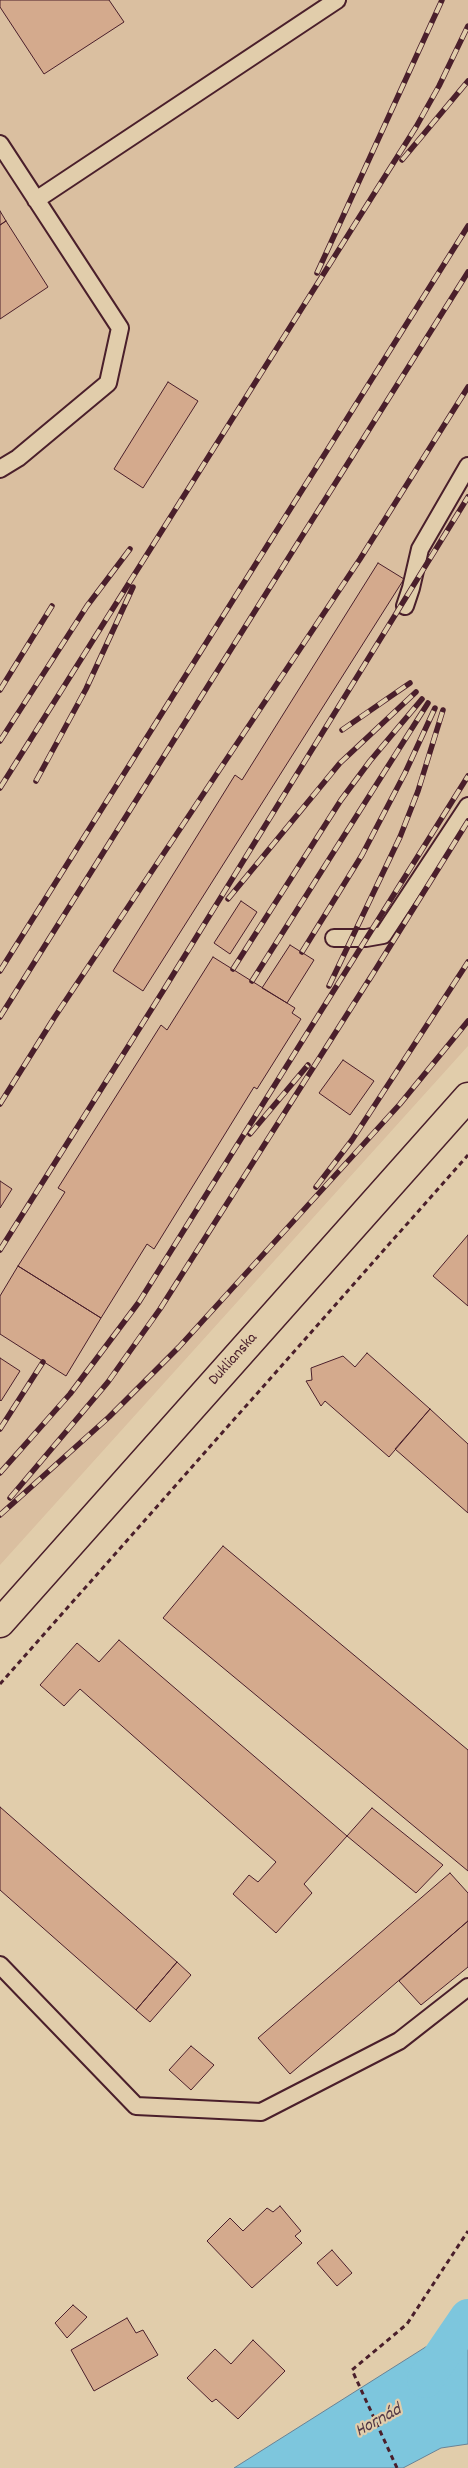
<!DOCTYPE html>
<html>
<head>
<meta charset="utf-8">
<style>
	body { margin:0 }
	canvas { display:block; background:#e1cdab }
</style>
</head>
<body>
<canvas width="468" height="2468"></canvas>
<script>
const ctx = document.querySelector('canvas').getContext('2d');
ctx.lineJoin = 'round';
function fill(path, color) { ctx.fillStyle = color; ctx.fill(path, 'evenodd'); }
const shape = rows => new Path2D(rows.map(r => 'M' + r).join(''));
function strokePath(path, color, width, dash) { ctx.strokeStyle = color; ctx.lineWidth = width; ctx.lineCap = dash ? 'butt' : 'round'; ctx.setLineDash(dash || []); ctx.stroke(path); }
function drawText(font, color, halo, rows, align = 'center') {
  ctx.font = font + ' Dekko,sans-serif'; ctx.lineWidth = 4.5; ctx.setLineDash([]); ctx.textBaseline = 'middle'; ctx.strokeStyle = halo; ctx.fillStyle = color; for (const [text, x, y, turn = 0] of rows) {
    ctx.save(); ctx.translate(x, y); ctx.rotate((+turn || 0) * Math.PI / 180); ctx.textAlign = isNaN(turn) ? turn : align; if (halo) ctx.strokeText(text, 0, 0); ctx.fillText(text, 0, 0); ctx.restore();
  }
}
const built = shape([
	[0,0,468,0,468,1046,0,1565]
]);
const water = shape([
	[468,2337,468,2444,441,2448,403,2468,234,2468,432,2343,468,2337]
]);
const canal = shape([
	[425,2380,468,2317]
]);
const building = shape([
	[0,0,109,0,124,22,44,74,0,7,0,0],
	[0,211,6,221,0,225,0,211],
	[6,221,48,287,0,319,0,225,6,221],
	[168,382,198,401,143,488,114,469,168,382],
	[378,563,404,579,143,991,113,971,235,775,242,780,378,563],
	[241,901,257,912,230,954,214,943,241,901],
	[290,945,314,960,287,1003,262,988,290,945],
	[213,957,295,1008,292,1013,301,1019,257,1089,254,1087,154,1249,147,1244,101,1318,18,1266,65,1192,58,1188,161,1025,167,1030,213,957],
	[343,1060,374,1081,350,1115,319,1093,343,1060],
	[0,1181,12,1189,0,1208,0,1181],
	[468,1235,468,1306,433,1276,468,1235],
	[18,1266,101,1318,66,1376,0,1334,0,1296,18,1266],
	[367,1353,430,1409,389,1457,325,1401,321,1406,306,1381,312,1380,311,1368,343,1356,355,1367,367,1353],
	[0,1358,20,1371,1,1401,0,1400,0,1358],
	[430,1409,468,1444,468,1513,395,1449,430,1409],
	[223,1546,468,1750,468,1871,163,1618,223,1546],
	[119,1640,347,1836,304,1884,312,1893,276,1933,233,1894,249,1875,258,1882,276,1862,80,1689,64,1706,40,1685,77,1643,99,1662,119,1640],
	[0,1807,177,1962,136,2010,0,1890,0,1807],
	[372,1808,443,1865,416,1893,347,1836,372,1808],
	[450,1873,468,1893,468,1921,290,2074,258,2038,450,1873],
	[468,1921,468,1967,421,2005,399,1981,468,1921],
	[177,1962,191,1975,150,2022,136,2010,177,1962],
	[191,2046,214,2065,191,2090,169,2070,191,2046],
	[280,2206,301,2231,295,2236,302,2243,252,2288,207,2241,230,2218,243,2231,267,2208,273,2212,280,2206],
	[332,2250,352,2273,337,2286,317,2263,332,2250],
	[73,2305,87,2317,67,2338,55,2323,73,2305],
	[127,2318,136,2333,143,2330,158,2355,94,2391,71,2350,127,2318],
	[253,2340,285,2371,238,2419,216,2399,212,2402,187,2378,215,2349,231,2364,253,2340]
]);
const path = shape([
	[0,1684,468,1155],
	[397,2468,352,2370,407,2324,468,2231]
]);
const service = shape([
	[0,144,120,328,108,383,18,458,0,469],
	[36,200,337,0],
	[405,606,411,588,420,549,468,466],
	[334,938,366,938,383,935,468,806],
	[0,1965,136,2106,261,2112,399,2041,468,1987]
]);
const tertiary = shape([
	[0,1623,468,1097]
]);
const rail = shape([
	[402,160,468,81],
	[317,273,442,0],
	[0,690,52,606],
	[342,730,410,683],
	[0,741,87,606,130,549],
	[36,781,86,689,133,587],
	[0,788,416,127,439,86,468,26],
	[228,899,340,763,416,692],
	[302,952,362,855,405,773,435,708],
	[233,969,341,800,370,761,422,699],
	[0,971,468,226],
	[369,980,468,821],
	[252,981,428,703],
	[329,986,400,837,418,791,443,710],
	[0,1017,468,272],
	[0,1104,54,1018,360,559,468,387],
	[250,1134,308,1065],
	[316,1187,352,1140,468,962],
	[0,1250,163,991,468,497],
	[0,1429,43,1362],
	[0,1473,70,1394,139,1302,468,776],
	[10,1498,108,1382,160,1309,372,975],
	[0,1515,109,1417,179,1347,400,1104,468,1021]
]);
const streetNames = [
	["Duklianska",234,1360,-48]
];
const waterNames = [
	["Hornád",379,2422,-29]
];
fill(built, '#dabfa0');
fill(water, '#7dc6dd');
strokePath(water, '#698396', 1);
strokePath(canal, '#7dc6dd', 36);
fill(building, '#d4aa8d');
strokePath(building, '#4a1f2b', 1);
strokePath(service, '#4a1f2b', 20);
strokePath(tertiary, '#4a1f2b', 31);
strokePath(path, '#4a1f2b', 3, [5, 4]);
strokePath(service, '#e1cdab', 16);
strokePath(tertiary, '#e1cdab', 28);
strokePath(rail, '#4a1f2b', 5.5);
strokePath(rail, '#e1cdab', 4, [11]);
drawText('16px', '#4a1f2b', '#e1cdab', streetNames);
drawText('italic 18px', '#523846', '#e1cdab', waterNames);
</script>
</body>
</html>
